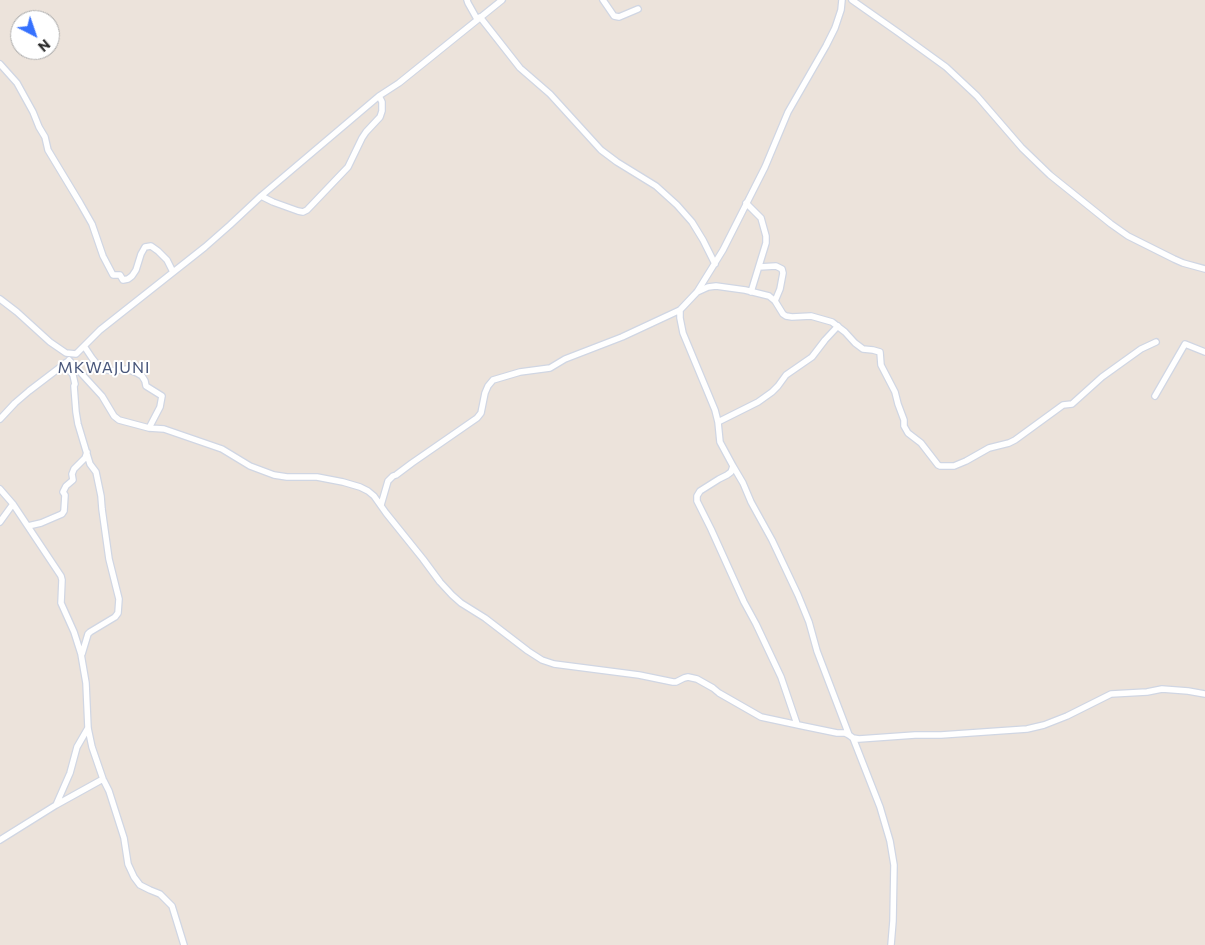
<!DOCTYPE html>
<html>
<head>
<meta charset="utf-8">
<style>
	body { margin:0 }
	#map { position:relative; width:1205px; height:945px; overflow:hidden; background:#ece3db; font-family:Commissioner,sans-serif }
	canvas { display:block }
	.north { position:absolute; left:10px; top:10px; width:50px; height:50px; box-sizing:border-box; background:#fff; border:1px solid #aaa; border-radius:50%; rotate:139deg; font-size:14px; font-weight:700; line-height:20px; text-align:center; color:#2a2a2a }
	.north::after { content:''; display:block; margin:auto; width:18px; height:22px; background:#3671fe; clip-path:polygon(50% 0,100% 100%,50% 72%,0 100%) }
</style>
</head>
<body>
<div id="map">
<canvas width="1205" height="945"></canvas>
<div class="north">N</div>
</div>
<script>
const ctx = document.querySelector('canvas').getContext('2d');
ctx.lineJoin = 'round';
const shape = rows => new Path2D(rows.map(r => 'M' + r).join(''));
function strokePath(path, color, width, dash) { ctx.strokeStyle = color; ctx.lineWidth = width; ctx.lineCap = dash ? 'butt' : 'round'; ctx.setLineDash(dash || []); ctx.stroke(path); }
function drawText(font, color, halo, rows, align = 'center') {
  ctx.font = font + ' Commissioner,sans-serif'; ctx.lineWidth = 4; ctx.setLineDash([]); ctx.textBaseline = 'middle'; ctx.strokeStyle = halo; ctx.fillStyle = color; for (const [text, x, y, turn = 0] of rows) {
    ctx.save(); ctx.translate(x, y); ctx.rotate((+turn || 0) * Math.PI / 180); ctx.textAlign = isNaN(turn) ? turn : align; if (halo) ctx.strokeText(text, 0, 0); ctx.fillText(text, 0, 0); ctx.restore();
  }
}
const minor = shape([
	[467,0,468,3,477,19],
	[603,0,614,16,619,17,638,9],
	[852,0,899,33,946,67,977,96,1022,148,1050,175,1111,224,1128,236,1174,259,1183,263,1205,269],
	[480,17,520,68,550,94,601,150,617,162,656,186,677,205,692,222,703,240,715,264],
	[0,64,17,83,33,112,39,127,45,137,48,150,80,203,92,224,103,256,113,275,120,275,123,280,128,279,132,276,136,270,141,254,145,247,151,246,158,251,167,260,173,272],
	[261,196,273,202,298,211,303,212,307,210,348,167,362,138,366,132,380,117,382,111,382,102,379,96],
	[746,203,761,218,766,236,766,243,751,292],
	[759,267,776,266,782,269,783,273,780,289,775,301],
	[697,292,708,287,716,286,745,290,769,296,775,301,783,314,786,316,792,317,811,316,832,322,845,332,855,343,863,349,873,350,880,352,881,365,895,392,898,404,904,420,904,426,908,433,921,443,938,465,940,466,954,466,966,461,989,448,1009,443,1015,440,1063,405,1072,404,1102,377,1141,349,1156,342],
	[0,299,17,312,50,342,66,353,76,354,100,330,205,247,230,225,261,196,379,96,399,83,502,0],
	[84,346,92,358,100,368,112,371,127,369,137,373,142,376,145,381,146,386,162,396,160,407,149,428],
	[69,360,102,396,114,416,119,420,149,428,164,429,222,449,250,466,274,475,287,477,317,477,343,482,360,487,368,491,374,496,386,513,423,559,440,582,452,595,461,603,485,618,528,651,542,660,554,664,639,675,673,682,676,682,684,678,688,677,697,679,713,688,719,693,761,717,803,726,837,733,845,733,849,735,853,738,859,739,915,735,941,735,1027,729,1044,725,1067,716,1111,694,1147,692,1162,689,1188,691,1205,694],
	[65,363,73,375,75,384,74,386,76,412,78,424,90,464,96,472,101,496,102,509,109,559,119,599,118,613,115,617,90,632,88,634,82,654],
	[1155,396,1185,344,1205,352],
	[0,419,15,403,29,391,67,362],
	[718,422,758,402,772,392,778,386,786,375,812,357,825,340,838,326],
	[733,466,743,483,751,502,772,540,798,595,809,622,817,651,849,735],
	[0,489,13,504,61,576,62,580,61,603,74,632,81,654,86,683,88,728,92,747,103,779,109,791,124,838,128,864,134,877,140,885,150,890,160,894,172,906,184,945],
	[381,505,388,481,393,476,396,475,412,463,477,418,481,413,485,393,488,386,493,380,520,372,550,368,565,359,622,337,680,310],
	[0,522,13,504],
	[28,526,41,523,62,514,64,511,65,495,63,492,66,486,73,480,72,474,74,469,85,458,87,452],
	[797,724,781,677,756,624,744,602,711,529,697,501,697,496,700,491,719,479,727,475,731,472,733,466,720,442,718,422,715,410,683,333,680,318,680,310,697,292,723,250,765,167,788,112,826,46,835,28,841,10,842,0],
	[853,738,880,807,890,841,894,865,893,921,891,945],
	[56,805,70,773,77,747,88,728],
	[0,840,56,805,103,779]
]);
const quarterNames = [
	["MKWAJUNI",104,368]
];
strokePath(minor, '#d0d6e3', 8);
strokePath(minor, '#fff', 5.5);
ctx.letterSpacing = '1px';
drawText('16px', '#49577b', '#fff', quarterNames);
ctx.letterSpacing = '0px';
</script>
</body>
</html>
